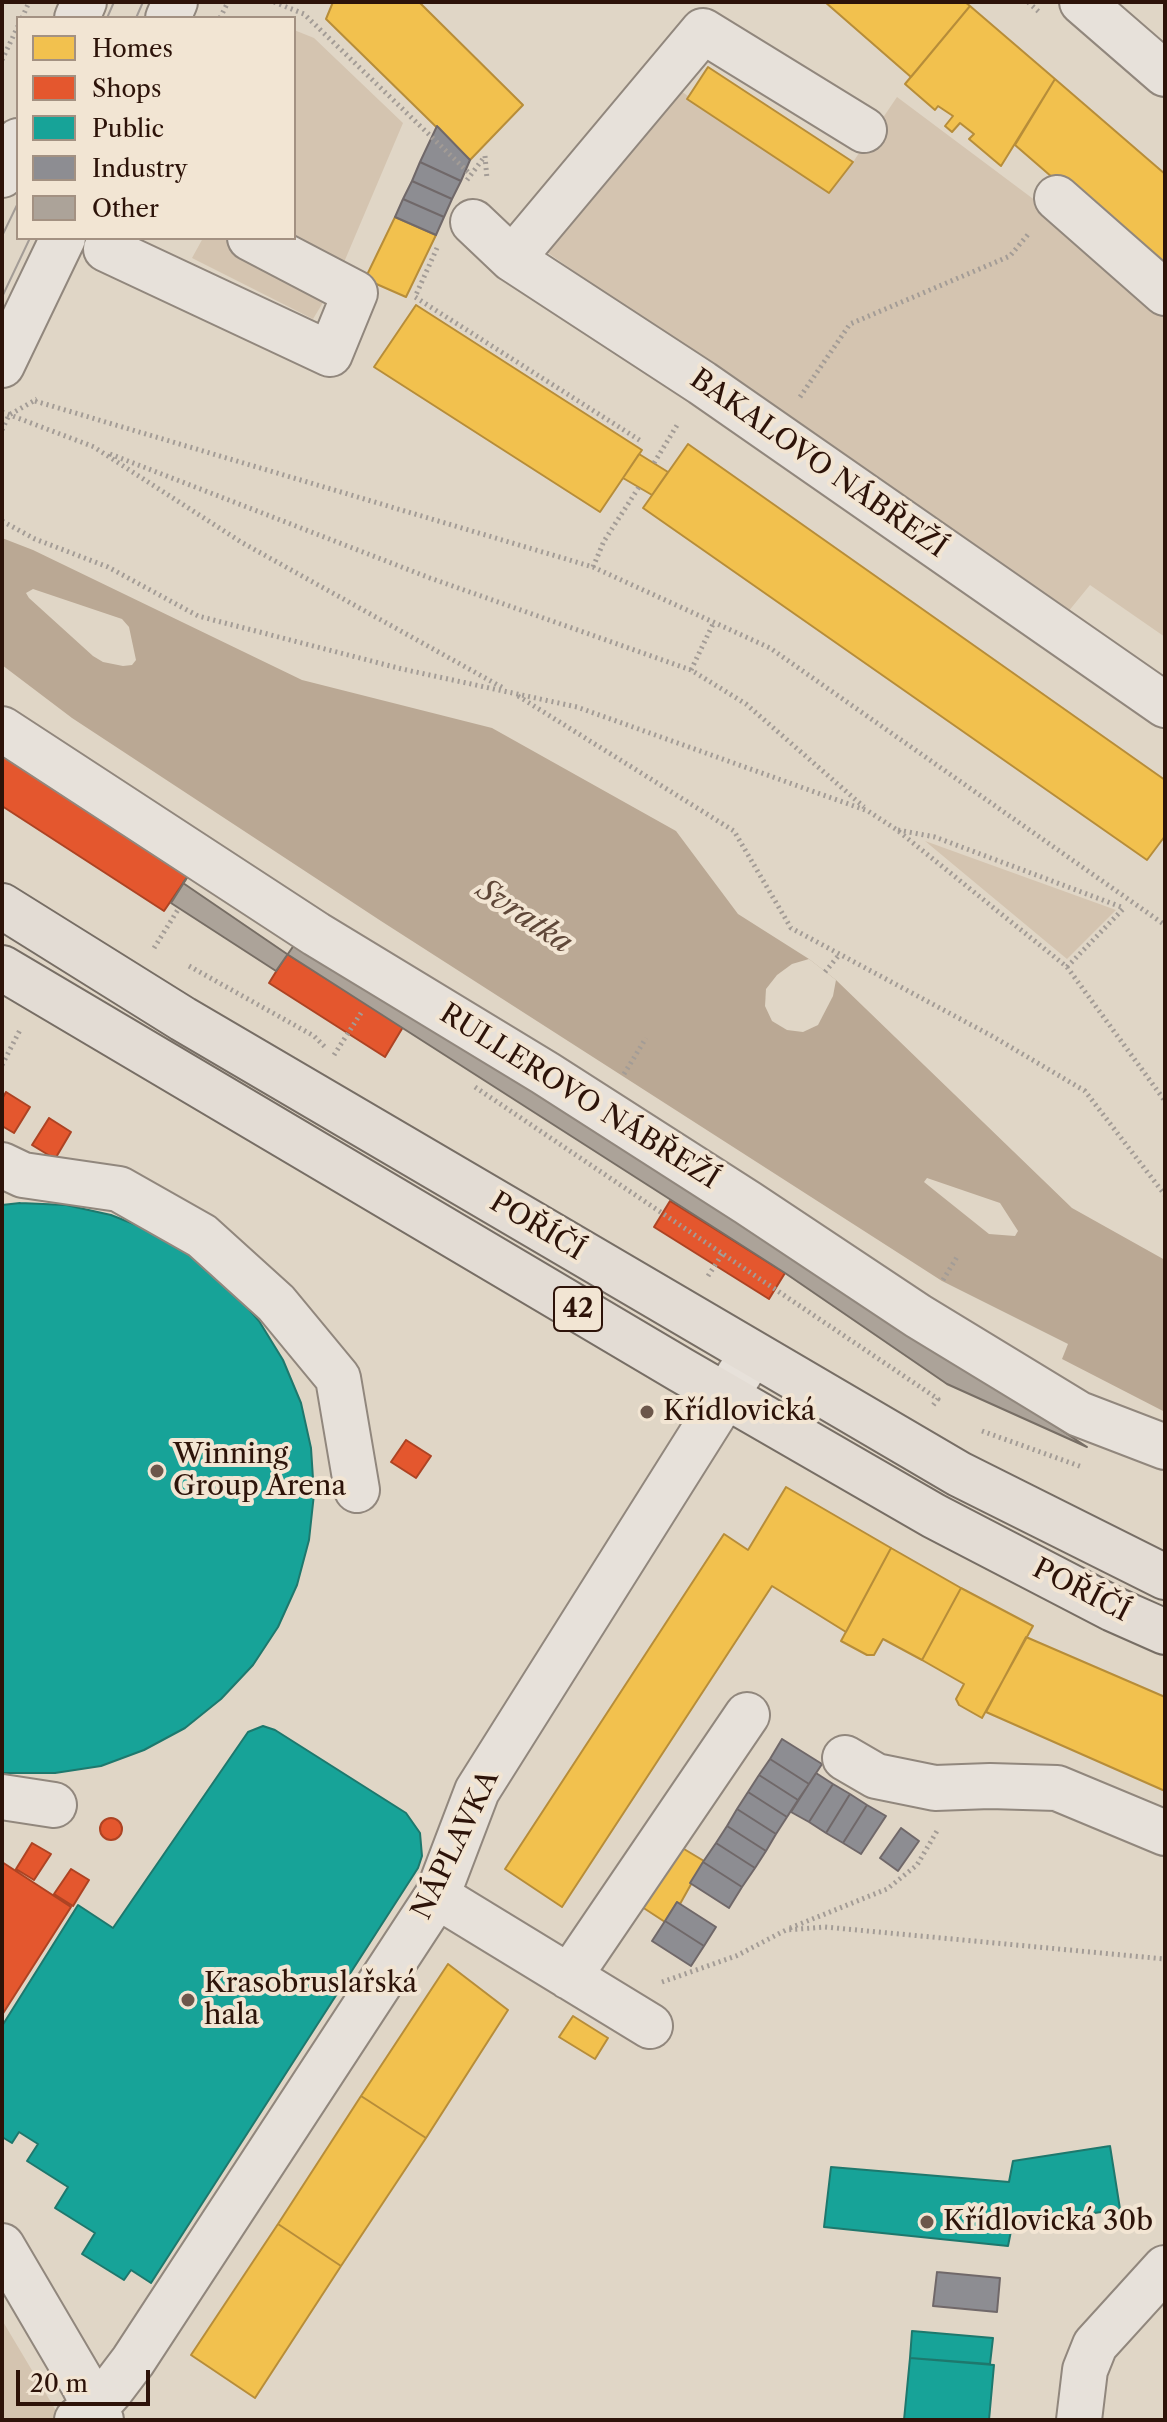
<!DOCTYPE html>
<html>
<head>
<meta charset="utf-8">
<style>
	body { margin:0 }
	#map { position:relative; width:1167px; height:2422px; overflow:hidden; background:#e0d6c6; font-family:"Libre Caslon Text",serif }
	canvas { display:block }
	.frame { position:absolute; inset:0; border:4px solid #2d1309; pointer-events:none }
	.legend { position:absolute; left:16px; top:16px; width:280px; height:224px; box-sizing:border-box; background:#f2e5d3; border:2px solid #a39182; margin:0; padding:10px 14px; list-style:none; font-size:24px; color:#2d1309 }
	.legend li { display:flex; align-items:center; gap:16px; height:40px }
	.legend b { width:40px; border:2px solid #a39182 }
	.scale { position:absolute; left:16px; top:2370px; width:134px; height:36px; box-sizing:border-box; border:4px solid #2d1309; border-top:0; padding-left:10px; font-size:24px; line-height:28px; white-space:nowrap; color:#2d1309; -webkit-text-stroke:6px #f2e5d3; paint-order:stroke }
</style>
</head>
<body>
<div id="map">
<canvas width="1167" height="2422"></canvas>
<div class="frame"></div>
<ul class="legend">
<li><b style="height:22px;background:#f2c14e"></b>Homes</li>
<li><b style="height:22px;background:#e4572e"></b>Shops</li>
<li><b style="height:22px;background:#17a398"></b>Public</li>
<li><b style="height:22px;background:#8d8d92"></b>Industry</li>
<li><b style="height:22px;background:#aca399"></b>Other</li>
</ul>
<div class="scale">20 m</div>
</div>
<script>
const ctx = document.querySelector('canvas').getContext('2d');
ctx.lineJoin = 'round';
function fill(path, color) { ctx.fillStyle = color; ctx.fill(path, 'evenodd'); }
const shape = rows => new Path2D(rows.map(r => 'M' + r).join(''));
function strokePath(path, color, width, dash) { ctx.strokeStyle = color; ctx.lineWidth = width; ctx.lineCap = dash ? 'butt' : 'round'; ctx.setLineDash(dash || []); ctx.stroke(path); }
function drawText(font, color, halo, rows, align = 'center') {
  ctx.font = font + ' "Libre Caslon Text",serif'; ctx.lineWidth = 8; ctx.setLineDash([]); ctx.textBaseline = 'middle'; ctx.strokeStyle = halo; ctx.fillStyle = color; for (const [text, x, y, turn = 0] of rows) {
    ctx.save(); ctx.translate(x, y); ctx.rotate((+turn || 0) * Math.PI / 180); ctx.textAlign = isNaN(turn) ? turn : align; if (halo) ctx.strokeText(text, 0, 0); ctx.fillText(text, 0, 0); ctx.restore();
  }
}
const green = shape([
	[294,30,314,38,403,123,342,267,294,238],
	[675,87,688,96,687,99,828,192,853,162,897,97,1040,204,1165,312,1165,637,1090,585,1063,618,544,250],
	[203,238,225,238,330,291,313,319,192,258],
	[925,841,1116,910,1067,959],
	[2,2320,58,2414,50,2420,2,2420]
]);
const water = shape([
	[2,538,33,550,302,680,492,728,676,831,738,914,809,959,836,980,1072,1208,1165,1260,1165,1412,1062,1359,1068,1344,942,1281,381,921,72,718,2,665],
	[33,589,122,619,129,627,136,660,132,665,123,666,103,662,93,656,29,598,26,593],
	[927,1178,1000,1203,1018,1231,1015,1236,989,1234,924,1182]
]);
const pier = shape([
	[809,959,836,980,833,996,818,1025,803,1032,787,1030,772,1021,765,1006,766,989,777,975,792,964]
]);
const homes = shape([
	[333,2,419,2,523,105,470,160,326,19,333,2],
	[825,2,965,2,970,6,911,77,825,2],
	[970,6,1055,79,1001,166,969,139,974,134,960,123,952,132,945,126,953,116,938,106,935,110,905,84,970,6],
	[708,67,853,162,829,193,687,99,708,67],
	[1055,79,1165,174,1165,275,1015,145,1055,79],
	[395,217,436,235,406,297,365,279,395,217],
	[416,305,642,450,600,512,374,367,416,305],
	[688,444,1165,780,1165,836,1147,860,643,508,688,444],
	[639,454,668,472,652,495,623,478,639,454],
	[786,1487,891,1548,846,1632,772,1586,562,1907,505,1869,724,1534,748,1550,786,1487],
	[891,1548,961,1588,922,1660,883,1639,874,1655,867,1655,841,1641,891,1548],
	[961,1588,1033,1626,982,1718,959,1705,956,1699,964,1684,922,1660,961,1588],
	[1026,1637,1165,1697,1165,1791,986,1712,1026,1637],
	[674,1843,704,1861,680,1904,677,1902,665,1922,636,1903,674,1843],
	[448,1964,508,2010,426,2138,361,2096,448,1964],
	[573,2016,608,2038,595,2059,559,2037,573,2016],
	[361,2096,426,2138,341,2266,278,2224,361,2096],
	[278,2224,341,2266,255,2398,191,2355,278,2224]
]);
const shops = shape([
	[2,743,190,873,164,911,2,806,2,743],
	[287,954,403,1027,385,1057,269,983,287,954],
	[6,1092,30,1107,14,1133,2,1126,2,1099,6,1092],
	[49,1118,71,1132,55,1159,32,1145,49,1118],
	[670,1201,785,1273,769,1299,654,1227,670,1201],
	[406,1440,431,1456,416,1478,391,1462,406,1440],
	'100 1829a11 11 0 1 1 22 0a11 11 0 1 1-22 0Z',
	[32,1843,51,1854,34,1880,16,1869,32,1843],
	[2,1862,71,1907,2,2015,2,1862],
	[71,1869,89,1880,73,1906,54,1894,71,1869]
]);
const public = shape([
	[20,1203,66,1205,111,1215,154,1232,194,1256,229,1286,259,1321,283,1360,301,1403,311,1448,314,1494,309,1540,297,1585,278,1627,253,1665,221,1699,185,1728,144,1750,101,1766,55,1773,2,1773,2,1205,20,1203],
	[263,1726,275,1730,406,1813,420,1833,422,1856,418,1868,151,2283,131,2270,124,2280,82,2254,95,2233,55,2208,68,2187,27,2161,38,2144,19,2132,12,2143,2,2137,2,2026,78,1905,113,1928,248,1732,263,1726],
	[1110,2146,1120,2209,1012,2226,1008,2246,824,2227,831,2167,1009,2182,1013,2161,1110,2146],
	[912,2331,993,2338,990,2364,910,2358,912,2331],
	[910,2358,994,2365,989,2420,904,2420,910,2358]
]);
const industry = shape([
	[437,126,470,160,461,181,420,162,437,126],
	[420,162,461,181,452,199,412,181,420,162],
	[412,181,452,199,444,217,403,199,412,181],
	[403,199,444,217,436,235,395,217,403,199],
	[782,1739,822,1764,809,1784,770,1759,782,1739],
	[770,1759,809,1784,798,1800,759,1775,770,1759],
	[816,1773,833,1784,809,1822,791,1812,816,1773],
	[759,1775,798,1800,787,1817,748,1792,759,1775],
	[833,1784,850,1794,826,1833,809,1822,833,1784],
	[748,1792,787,1817,776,1834,737,1809,748,1792],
	[850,1794,867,1805,843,1843,826,1833,850,1794],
	[867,1805,886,1816,861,1854,843,1843,867,1805],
	[737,1809,776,1834,766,1851,727,1826,737,1809],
	[727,1826,766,1851,755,1868,716,1843,727,1826],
	[901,1828,919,1841,898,1871,880,1858,901,1828],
	[716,1843,755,1868,742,1887,703,1862,716,1843],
	[703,1862,742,1887,729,1908,690,1883,703,1862],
	[677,1902,716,1927,704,1946,665,1921,677,1902],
	[665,1921,704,1946,691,1966,652,1941,665,1921],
	[937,2272,1000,2278,997,2312,933,2306,937,2272]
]);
const building = shape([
	[190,873,299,938,276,971,171,903,190,873],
	[190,873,797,1255,1087,1447,947,1384,785,1273,287,954,183,883,190,873]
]);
const path = shape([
	[274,2,304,14,470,174],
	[1028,2,1039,12],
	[22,18,29,2],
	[220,18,228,2],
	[2,60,18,26],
	[467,180,485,156,487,179],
	[437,248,415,297,641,441],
	[800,397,850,324,1010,256,1030,232],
	[35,401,593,567,770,648,1165,925],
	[2,412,97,448],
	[2,430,9,415,37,399],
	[97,449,241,542,505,689],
	[110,454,430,578,691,670,746,704,864,807],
	[654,463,679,422],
	[2,521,35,539,108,567,198,616,402,669,577,707,868,811,897,830,1067,967,1165,1101],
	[593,567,604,541,639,487],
	[691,670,714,622],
	[518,696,734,831,791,928,992,1036,1085,1091,1165,1195],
	[898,830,935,837,1124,908],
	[154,948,179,908],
	[189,966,314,1036,327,1049],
	[1067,967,1125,907],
	[825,972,839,955],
	[334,1055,361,1013],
	[2,1065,20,1030],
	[624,1074,646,1038],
	[475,1087,938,1399,931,1408],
	[708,1276,723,1253],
	[943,1280,957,1257],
	[982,1431,1082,1467],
	[790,1928,887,1889,917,1865,937,1831],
	[662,1982,736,1956,786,1930,825,1927,1165,1959]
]);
const minor = shape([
	[1082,2,1165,74],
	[77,18,84,2],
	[168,18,175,2],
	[2,175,18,141],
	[1057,198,1165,293],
	[473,222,512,259,702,383,1165,705],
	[106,249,330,354,355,293,250,238],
	[512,259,703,31,864,130],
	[2,365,63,238],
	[2,729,316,934,545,1073,748,1203,918,1316,1079,1414,1165,1447],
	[2,1165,23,1175,119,1189,202,1236,276,1303,338,1378,357,1490],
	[845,1758,876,1776,935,1788,990,1786,1057,1788,1165,1833],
	[2,1797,54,1805],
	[437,1896,650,2026],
	[569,1977,747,1715],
	[2,2246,83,2384,101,2420],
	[77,2420,95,2408,111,2390,133,2361,437,1896,477,1791,752,1354],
	[1079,2420,1085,2370,1095,2345,1165,2268]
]);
const major = shape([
	[2,906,183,1019,959,1474,1165,1577],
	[2,968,681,1370,934,1516,1113,1609,1165,1632]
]);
const tram = shape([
	[107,18,114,2],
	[136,18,143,2],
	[2,236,18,203],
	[2,297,30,238]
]);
const markers = [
	[647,1412,8,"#6c574b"],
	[157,1471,8,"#6c574b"],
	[188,2000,8,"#6c574b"],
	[927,2222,8,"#6c574b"]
];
const shields = [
	[578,1309,48]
];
const shieldNames = [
	["42",578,1309]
];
const streetNames = [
	["BAKALOVO NÁBŘEŽÍ",818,464,35],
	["RULLEROVO NÁBŘEŽÍ",579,1097,32],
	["POŘÍČÍ",537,1227,31],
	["POŘÍČÍ",1081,1591,27],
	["NÁPLAVKA",456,1845,-64]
];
const poiNames = [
	["Křídlovická",663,1412],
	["Winning",173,1455],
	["Group Arena",173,1487],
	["Krasobruslařská",204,1984],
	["hala",204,2016],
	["Křídlovická 30b",943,2222]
];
const waterNames = [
	["Svratka",524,917,34]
];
fill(green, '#d4c4b0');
fill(water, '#baa894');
fill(pier, '#e0d6c6');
fill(homes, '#f2c14e');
strokePath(homes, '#b78d39', 2);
fill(shops, '#e4572e');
strokePath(shops, '#ad4323', 2);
fill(public, '#17a398');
strokePath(public, '#1e786d', 2);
fill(industry, '#8d8d92');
strokePath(industry, '#706869', 2);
fill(building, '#aca399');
strokePath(building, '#776e65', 2);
strokePath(minor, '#91877d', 48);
strokePath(major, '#776e65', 48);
strokePath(path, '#a39c96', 5, [2, 4]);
strokePath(minor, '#e7e1da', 44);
strokePath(major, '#e3dcd4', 44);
strokePath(tram, '#a39c96', 2);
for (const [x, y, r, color] of markers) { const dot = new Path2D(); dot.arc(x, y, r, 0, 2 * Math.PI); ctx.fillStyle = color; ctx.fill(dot); strokePath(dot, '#f2e5d3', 3); }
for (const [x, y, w] of shields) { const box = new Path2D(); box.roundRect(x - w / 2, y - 22, w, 44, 6); ctx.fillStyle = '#f2e5d3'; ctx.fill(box); strokePath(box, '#2d1309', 2); }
drawText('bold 26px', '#2d1309', null, shieldNames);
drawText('28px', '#2d1309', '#f2e5d3', streetNames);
drawText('28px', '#2d1309', '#f2e5d3', poiNames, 'left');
drawText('italic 30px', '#5f4738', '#f2e5d3', waterNames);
</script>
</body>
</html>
